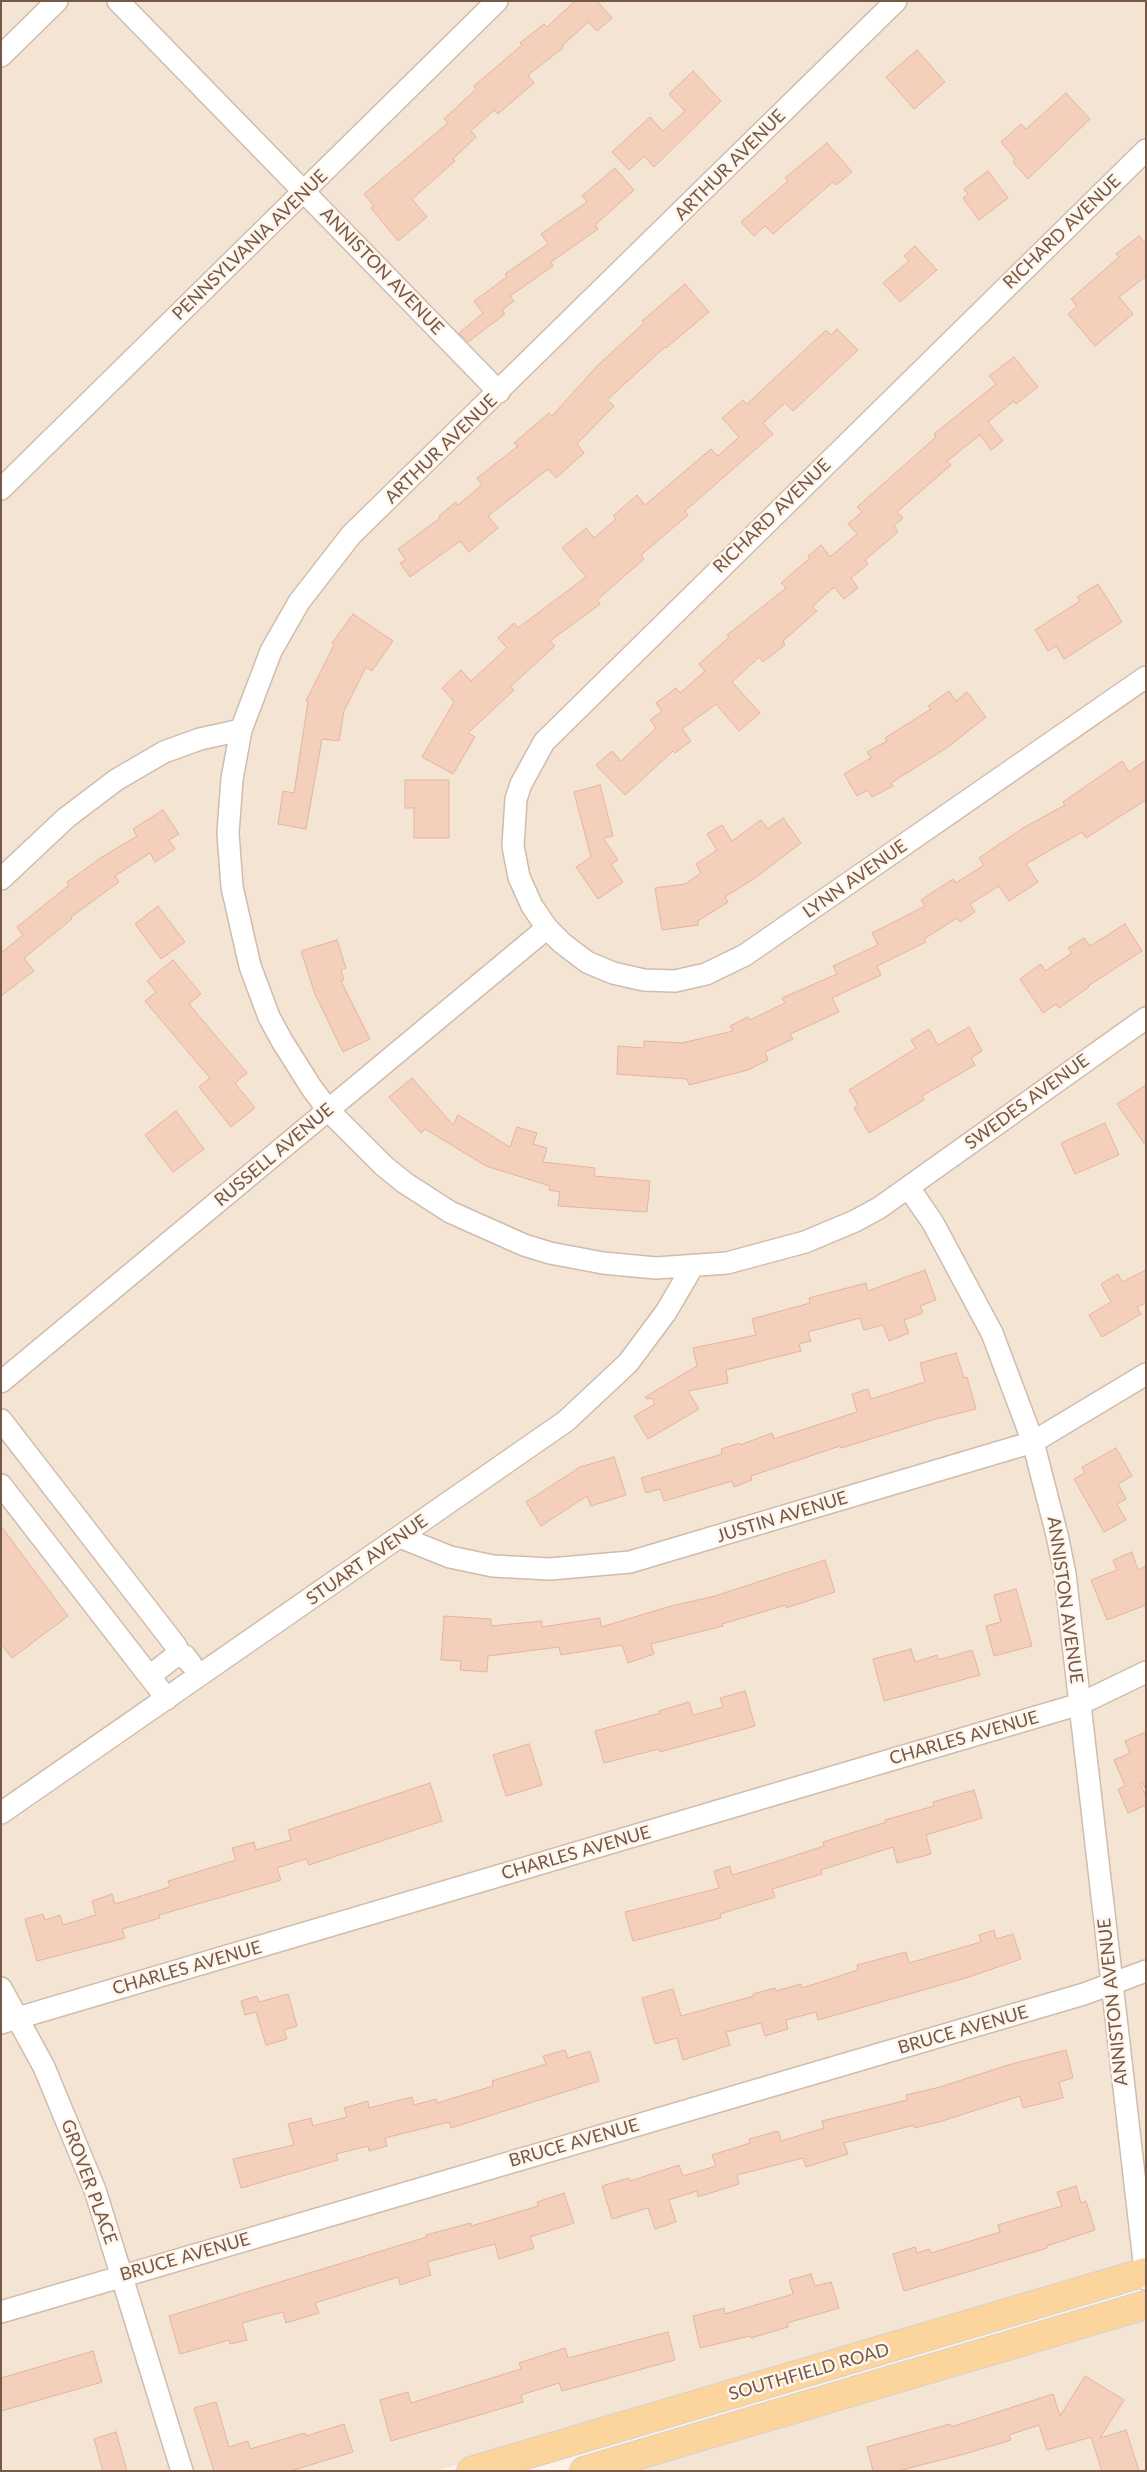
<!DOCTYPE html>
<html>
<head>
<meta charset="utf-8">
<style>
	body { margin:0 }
	#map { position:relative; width:1147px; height:2472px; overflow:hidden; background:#fdf2e5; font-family:Lato,sans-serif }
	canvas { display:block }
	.frame { position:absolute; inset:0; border:2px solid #765849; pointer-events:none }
</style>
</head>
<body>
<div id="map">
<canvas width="1147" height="2472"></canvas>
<div class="frame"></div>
</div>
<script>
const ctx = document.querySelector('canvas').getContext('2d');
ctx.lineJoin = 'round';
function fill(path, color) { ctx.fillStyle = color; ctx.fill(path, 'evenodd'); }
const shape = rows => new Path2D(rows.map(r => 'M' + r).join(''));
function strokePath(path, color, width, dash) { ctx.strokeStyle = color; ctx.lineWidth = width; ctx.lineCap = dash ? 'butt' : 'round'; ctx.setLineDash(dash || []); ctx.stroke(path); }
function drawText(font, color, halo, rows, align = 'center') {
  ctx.font = font + ' Lato,sans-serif'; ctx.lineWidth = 5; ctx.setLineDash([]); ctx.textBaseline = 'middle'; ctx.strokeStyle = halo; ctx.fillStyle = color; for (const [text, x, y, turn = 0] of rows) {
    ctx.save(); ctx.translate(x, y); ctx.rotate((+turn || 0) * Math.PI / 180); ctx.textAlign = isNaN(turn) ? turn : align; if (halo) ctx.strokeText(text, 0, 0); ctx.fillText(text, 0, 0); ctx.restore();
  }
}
const residential = shape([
	[1,1,1146,1,1146,2262,436,2471,1,2471],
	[1146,2314,1146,2471,613,2471]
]);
const building = shape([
	[575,1,597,1,612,18,597,31,588,22,562,46,563,48,528,75,534,83,498,114,494,110,471,131,476,137,453,159,455,161,412,199,427,217,398,241,371,208,374,206,364,194,448,123,444,119,476,89,474,86,522,45,520,43,544,24,547,27,575,1],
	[917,50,945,82,914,109,886,77,917,50],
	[693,71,721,101,654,167,644,156,629,170,612,152,650,117,663,131,685,111,669,94,693,71],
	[1066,93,1090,119,1028,179,1013,162,1015,159,1001,142,1021,124,1026,129,1066,93],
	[827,143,852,172,836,185,833,182,773,234,765,226,754,236,741,222,788,181,785,178,827,143],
	[615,168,634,190,595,225,598,229,551,262,553,266,510,296,514,301,502,310,505,314,468,342,459,333,483,313,474,301,507,277,505,274,548,244,541,234,587,202,582,196,615,168],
	[988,171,1008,198,979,220,963,198,968,194,964,189,988,171],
	[1139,236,1146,244,1146,276,1119,297,1133,314,1095,346,1068,314,1077,306,1071,299,1119,257,1116,254,1139,236],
	[915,246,937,270,900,302,883,283,909,261,904,256,915,246],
	[685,284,709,312,666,348,665,347,607,400,614,406,577,444,584,453,556,478,548,469,488,516,498,528,469,552,460,541,410,577,400,563,406,560,398,549,440,518,439,516,456,502,458,505,482,485,477,478,518,446,514,443,549,413,552,416,599,364,644,323,642,321,685,284],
	[837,329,858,350,793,411,785,403,763,423,773,434,685,511,688,515,641,555,644,559,597,600,600,604,550,641,555,646,510,687,514,690,468,733,475,737,453,774,422,757,454,702,442,688,461,670,471,681,507,648,498,638,514,623,518,628,586,577,562,548,586,528,594,538,616,519,613,516,637,495,645,505,711,449,718,456,739,437,722,418,743,400,747,404,826,330,831,335,837,329],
	[1014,357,1038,387,1016,404,1014,401,988,422,1003,441,991,450,980,435,947,461,951,465,897,512,903,518,894,526,898,532,865,560,868,564,851,578,858,588,844,599,834,587,812,607,817,611,783,641,785,645,763,662,759,657,732,682,760,713,739,731,716,704,682,729,691,741,675,753,673,751,625,795,596,765,612,751,621,761,656,728,650,720,662,711,656,703,676,688,680,693,705,671,699,664,729,637,727,635,786,588,781,583,810,558,808,556,821,545,830,557,857,534,848,524,862,512,857,507,936,437,934,434,996,384,989,376,1014,357],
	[1098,584,1122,622,1064,659,1056,646,1048,651,1035,630,1080,601,1077,597,1098,584],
	[353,614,393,641,372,671,366,667,344,711,339,741,322,739,306,829,278,824,283,791,294,793,308,702,306,701,334,645,332,643,353,614],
	[949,691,956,701,967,692,986,717,948,747,891,783,893,786,872,797,868,790,857,796,844,774,871,758,867,752,887,741,885,738,931,709,928,706,949,691],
	[1146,760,1146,800,1086,838,1082,832,1026,864,1038,882,1009,901,999,886,970,904,975,912,960,922,957,918,924,939,926,942,877,966,881,975,832,998,839,1012,790,1034,793,1039,765,1052,768,1060,748,1070,689,1085,687,1079,617,1074,618,1046,644,1048,644,1041,682,1043,733,1031,730,1026,748,1017,750,1020,785,1003,782,998,837,974,833,966,878,945,872,933,925,906,921,900,953,879,956,883,984,865,979,858,1023,828,1065,805,1063,802,1122,761,1129,772,1146,760],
	[405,780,449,780,449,838,414,838,414,808,405,808,405,780],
	[600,785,613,836,603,838,618,860,611,864,623,882,598,899,576,867,591,857,574,792,600,785],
	[163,810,179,834,169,840,175,849,155,862,150,853,115,876,119,882,71,917,72,919,24,958,34,971,1,996,1,953,23,935,17,927,69,885,67,882,102,857,137,836,133,829,163,810],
	[783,818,801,843,755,878,725,897,728,902,698,921,698,925,662,930,655,888,685,884,701,873,696,864,717,850,707,834,722,825,732,841,761,820,768,829,783,818],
	[158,906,185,942,161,959,135,924,158,906],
	[1125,924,1142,951,1088,986,1089,987,1059,1008,1056,1004,1043,1013,1020,979,1041,964,1045,971,1072,953,1068,948,1084,938,1090,946,1125,924],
	[337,940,346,968,341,970,344,980,341,981,370,1039,343,1052,315,994,301,951,337,940],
	[173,960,201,994,189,1004,247,1073,235,1083,255,1108,231,1127,199,1087,210,1078,145,1001,156,992,147,981,173,960],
	[969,1027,982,1051,971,1058,975,1065,922,1096,924,1100,869,1133,854,1108,858,1105,849,1090,916,1048,911,1040,929,1029,938,1045,969,1027],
	[412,1078,453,1125,458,1115,510,1147,517,1127,537,1133,533,1144,547,1148,543,1162,595,1168,594,1176,650,1181,647,1212,558,1206,560,1192,549,1190,550,1186,486,1166,425,1129,421,1133,389,1097,412,1078],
	[1146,1085,1146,1146,1117,1104,1146,1085],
	[176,1111,204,1149,173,1172,145,1135,176,1111],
	[1105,1123,1119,1155,1075,1174,1061,1143,1105,1123],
	[925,1270,936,1300,920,1306,923,1313,904,1320,909,1333,889,1341,883,1325,864,1330,860,1318,808,1332,811,1341,799,1344,801,1351,726,1370,728,1383,688,1391,699,1409,648,1439,634,1416,655,1404,652,1398,646,1399,645,1397,697,1366,693,1348,756,1335,752,1319,810,1303,809,1298,866,1283,868,1291,925,1270],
	[1146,1270,1146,1303,1137,1307,1141,1314,1102,1337,1089,1315,1111,1302,1101,1284,1118,1274,1122,1282,1146,1270],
	[956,1353,964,1378,967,1377,976,1409,936,1419,841,1448,840,1446,751,1476,752,1480,734,1487,732,1481,664,1501,660,1489,646,1493,641,1478,722,1454,721,1449,739,1443,740,1445,772,1433,774,1439,857,1412,852,1394,868,1389,871,1399,925,1382,920,1363,956,1353],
	[1116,1448,1132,1476,1118,1484,1126,1499,1117,1504,1126,1520,1104,1532,1074,1479,1085,1473,1082,1467,1116,1448],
	[614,1457,626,1495,591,1506,587,1496,541,1526,526,1502,580,1467,614,1457],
	[1,1526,68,1616,12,1658,1,1644,1,1526],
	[1132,1552,1138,1570,1146,1566,1146,1605,1107,1620,1091,1580,1117,1570,1113,1560,1132,1552],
	[825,1560,835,1592,786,1608,786,1605,722,1624,723,1626,651,1644,654,1654,628,1663,622,1645,561,1655,559,1647,488,1656,487,1672,460,1670,461,1661,441,1660,444,1616,491,1619,491,1626,542,1621,542,1627,600,1618,601,1627,671,1606,715,1596,825,1560],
	[1016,1589,1032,1646,994,1656,986,1626,1001,1622,994,1595,1016,1589],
	[911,1649,915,1662,937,1655,938,1660,972,1650,980,1675,884,1701,873,1659,911,1649],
	[745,1691,755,1726,660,1752,659,1749,604,1763,595,1731,660,1713,659,1711,689,1702,693,1715,723,1707,720,1698,745,1691],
	[1146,1732,1146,1790,1142,1782,1140,1783,1146,1796,1146,1805,1128,1813,1118,1789,1125,1786,1114,1760,1130,1753,1125,1741,1146,1732],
	[529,1744,542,1785,506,1796,493,1755,529,1744],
	[430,1783,442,1821,309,1865,306,1859,277,1868,281,1880,159,1915,160,1918,122,1929,125,1938,37,1961,25,1919,43,1914,45,1920,60,1915,63,1925,96,1915,92,1901,112,1894,115,1904,170,1887,168,1881,236,1860,232,1848,254,1842,256,1850,291,1840,288,1830,430,1783],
	[974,1790,982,1818,926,1835,931,1854,897,1863,893,1847,821,1870,822,1874,772,1889,775,1897,720,1914,721,1918,633,1941,625,1912,719,1888,714,1871,730,1866,732,1875,772,1863,824,1846,823,1842,886,1822,885,1820,934,1806,933,1802,974,1790],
	[994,1930,996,1939,1013,1934,1021,1959,969,1977,818,2020,816,2012,786,2020,788,2029,765,2036,761,2023,726,2032,730,2045,683,2060,677,2038,655,2044,642,1998,673,1989,681,2016,754,1996,753,1994,775,1988,776,1991,801,1984,802,1988,858,1970,857,1965,906,1952,909,1963,981,1942,979,1935,994,1930],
	[288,1994,297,2026,284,2030,287,2039,266,2045,256,2012,245,2015,241,2001,257,1996,259,2002,288,1994],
	[565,2050,568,2058,590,2051,599,2081,451,2128,449,2122,385,2138,387,2146,369,2151,368,2146,336,2154,338,2160,241,2188,233,2159,294,2145,288,2124,311,2118,313,2126,347,2117,344,2108,368,2101,369,2108,412,2097,414,2105,436,2099,437,2103,493,2086,492,2081,546,2064,543,2056,565,2050],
	[1066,2050,1073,2078,1059,2082,1063,2098,1023,2108,1020,2096,942,2121,914,2128,914,2125,844,2143,848,2154,806,2167,803,2158,737,2175,739,2184,698,2197,697,2191,669,2200,676,2222,655,2229,648,2208,612,2219,602,2186,629,2178,630,2181,679,2165,683,2176,716,2166,712,2155,750,2143,749,2139,778,2131,781,2141,824,2128,822,2121,907,2100,906,2095,940,2087,1008,2065,1066,2050],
	[1076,2186,1081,2203,1086,2201,1095,2230,1047,2246,1047,2248,904,2291,893,2254,915,2247,917,2253,929,2249,931,2253,1000,2232,998,2225,1062,2206,1057,2192,1076,2186],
	[564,2193,574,2223,530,2237,534,2248,499,2259,495,2244,427,2262,431,2275,400,2285,398,2277,315,2303,319,2313,286,2323,283,2312,242,2323,247,2340,230,2344,229,2340,180,2354,169,2316,427,2237,426,2235,471,2223,471,2226,538,2206,537,2202,564,2193],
	[811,2274,815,2286,831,2282,839,2308,787,2323,788,2327,751,2338,750,2336,700,2348,693,2316,724,2308,725,2314,793,2294,789,2280,811,2274],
	[668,2332,675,2360,562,2391,559,2383,521,2395,523,2402,391,2441,380,2400,408,2392,411,2403,521,2369,519,2363,565,2348,568,2358,668,2332],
	[93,2351,102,2382,1,2411,1,2378,93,2351],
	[1085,2376,1124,2400,1100,2438,1126,2430,1139,2471,1102,2471,1091,2437,1047,2450,1039,2425,1009,2435,1011,2440,968,2453,898,2471,873,2471,867,2447,950,2424,951,2427,1053,2394,1060,2416,1085,2376],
	[216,2402,229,2447,248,2441,250,2449,305,2433,306,2436,344,2424,353,2452,290,2471,214,2471,194,2408,216,2402],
	[116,2432,127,2471,103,2471,94,2439,116,2432]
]);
const minor = shape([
	[118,1,499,392],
	[1,56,57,1],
	[1146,150,544,742,521,784,516,799,513,846,519,877,532,906,547,928,562,943,587,962,613,973,644,980,675,981,706,974,745,955,1146,677],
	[1,489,497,1],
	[241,730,232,779,228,833,232,887,250,966,269,1017,282,1041,311,1087,328,1110,384,1166,405,1183,450,1212,524,1245,550,1253,603,1263,656,1268,727,1263,805,1242,855,1221,879,1208,1146,1018],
	[1,879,66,818,116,780,164,752,200,739,241,730,271,651,299,602,351,535,896,1],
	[909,1188,933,1223,992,1333,1033,1442,1057,1535,1065,1574,1146,2279],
	[1,1382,547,928],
	[1,1420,176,1646,180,1655],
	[1,1485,167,1699],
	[400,1537,450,1557,493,1566,550,1569,630,1562,1033,1442,1146,1374],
	[150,1676,174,1657,185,1656,191,1664],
	[1,1813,566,1421,628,1363,666,1312,693,1266],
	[1,1988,44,2067,95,2190,182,2471],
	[1,2023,1080,1704,1146,1672],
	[1,2312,1084,1994,1146,1971]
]);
const major = shape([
	[471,2471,1146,2272],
	[584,2471,1146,2305]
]);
const streetNames = [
	["ARTHUR AVENUE",730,165,-45],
	["RICHARD AVENUE",1062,232,-44],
	["PENNSYLVANIA AVENUE",250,245,-44],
	["ANNISTON AVENUE",382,271,46],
	["ARTHUR AVENUE",441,449,-44],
	["RICHARD AVENUE",772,516,-44],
	["LYNN AVENUE",855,879,-35],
	["SWEDES AVENUE",1027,1102,-36],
	["RUSSELL AVENUE",274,1155,-40],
	["JUSTIN AVENUE",782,1517,-17],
	["STUART AVENUE",367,1560,-35],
	["ANNISTON AVENUE",1065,1600,82],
	["CHARLES AVENUE",964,1738,-16],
	["CHARLES AVENUE",576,1853,-16],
	["CHARLES AVENUE",187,1968,-16],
	["ANNISTON AVENUE",1113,2002,-96],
	["BRUCE AVENUE",963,2030,-16],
	["BRUCE AVENUE",574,2143,-16],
	["GROVER PLACE",89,2182,70],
	["BRUCE AVENUE",185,2257,-16],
	["SOUTHFIELD ROAD",809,2372,-16]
];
fill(residential, '#f4e4d3');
fill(building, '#f3cfbc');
strokePath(building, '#e6b59c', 1);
strokePath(minor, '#d0bcad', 24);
strokePath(major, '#d9d0cc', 30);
strokePath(minor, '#fff', 21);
strokePath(major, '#fcd59c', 28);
drawText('18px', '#765849', '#fff6eb', streetNames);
</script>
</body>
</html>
